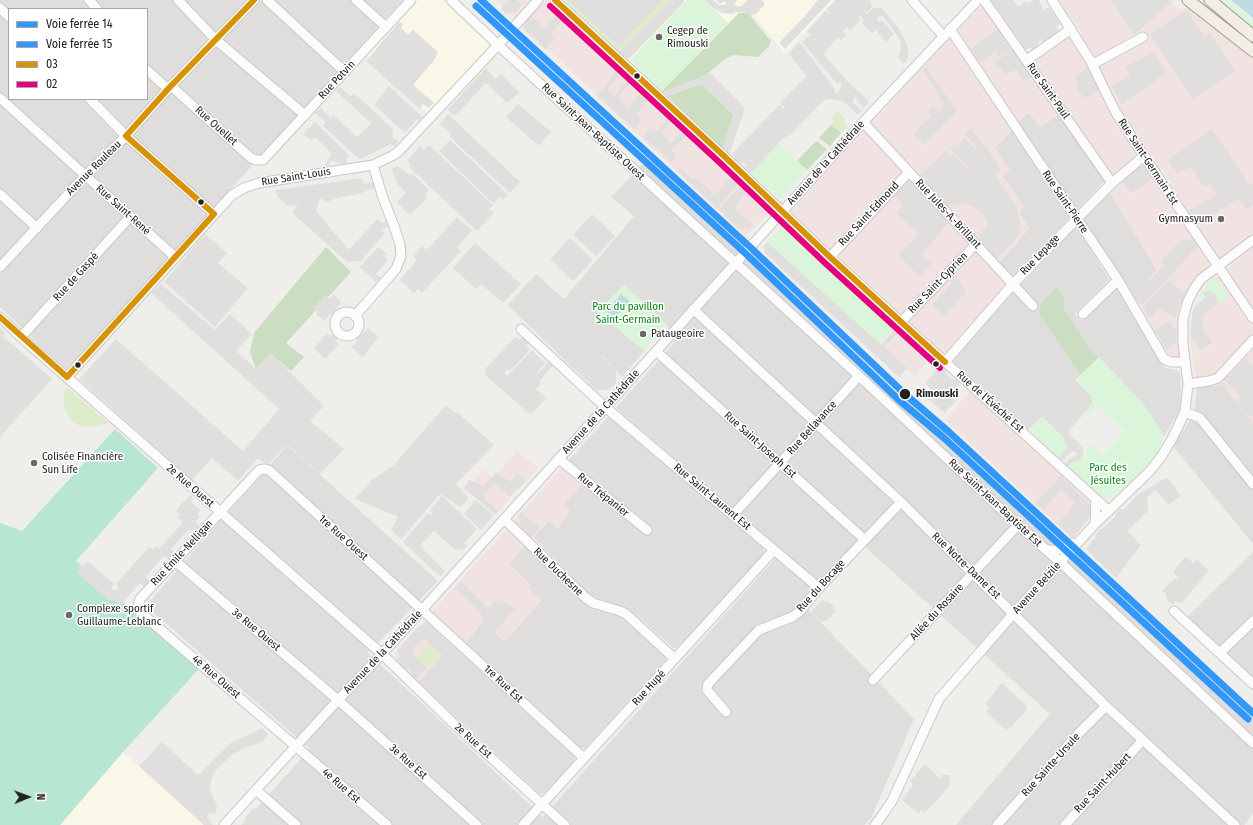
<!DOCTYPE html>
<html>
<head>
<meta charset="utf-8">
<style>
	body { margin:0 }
	#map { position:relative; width:1253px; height:825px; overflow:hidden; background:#f0eeeb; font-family:"Fira Sans Condensed",sans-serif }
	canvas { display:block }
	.legend { position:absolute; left:8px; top:8px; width:140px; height:92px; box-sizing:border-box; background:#fff; border:1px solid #a7a7a7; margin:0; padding:5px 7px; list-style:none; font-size:12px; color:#222 }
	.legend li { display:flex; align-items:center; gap:8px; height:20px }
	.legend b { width:20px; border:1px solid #a7a7a7 }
	.north { position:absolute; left:8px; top:777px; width:40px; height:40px; -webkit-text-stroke:3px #fff; paint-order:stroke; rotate:89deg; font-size:11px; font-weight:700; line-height:16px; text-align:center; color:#222 }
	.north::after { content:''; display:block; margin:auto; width:14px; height:18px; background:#222; clip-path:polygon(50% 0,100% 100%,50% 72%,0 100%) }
</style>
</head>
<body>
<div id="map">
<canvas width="1253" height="825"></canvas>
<ul class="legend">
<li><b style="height:5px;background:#3098fc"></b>Voie ferrée 14</li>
<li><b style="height:5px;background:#3098fc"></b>Voie ferrée 15</li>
<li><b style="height:5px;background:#d79205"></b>03</li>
<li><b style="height:5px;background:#e5007d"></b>02</li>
</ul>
<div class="north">N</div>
</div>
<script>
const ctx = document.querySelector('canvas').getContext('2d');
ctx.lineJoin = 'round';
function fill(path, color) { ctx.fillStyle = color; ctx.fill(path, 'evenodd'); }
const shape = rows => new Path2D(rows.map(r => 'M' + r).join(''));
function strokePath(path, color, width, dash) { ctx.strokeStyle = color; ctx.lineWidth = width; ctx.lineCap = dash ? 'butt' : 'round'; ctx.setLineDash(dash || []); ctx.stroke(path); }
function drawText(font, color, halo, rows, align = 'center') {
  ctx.font = font + ' "Fira Sans Condensed",sans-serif'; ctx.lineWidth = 3; ctx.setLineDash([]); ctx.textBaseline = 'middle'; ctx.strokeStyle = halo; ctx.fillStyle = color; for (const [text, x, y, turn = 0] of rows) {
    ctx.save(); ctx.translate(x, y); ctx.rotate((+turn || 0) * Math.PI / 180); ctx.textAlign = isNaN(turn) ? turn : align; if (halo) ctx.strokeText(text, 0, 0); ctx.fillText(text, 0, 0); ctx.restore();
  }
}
const residential = shape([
	[0,0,403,0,66,370,0,307],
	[9,9,147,9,147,99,9,99],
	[1029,113,1060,114,1105,181,1078,209,1076,209,1018,121],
	[1013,130,1071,216,1014,276,999,262,1029,229,1019,212,1024,207,1002,175,1009,170,994,148],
	[653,154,1253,716,1253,813,1244,825,956,825,1050,714,864,546,808,609,914,719,871,818,864,825,241,825,310,749,146,606,218,523,262,475,287,445,438,581,368,653,543,817,782,551,616,408,675,342,666,324,624,285,598,312,644,351,622,377,601,354,599,357,593,352,575,370,508,305,536,274,564,299,634,216,611,197],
	[1109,191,1157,270,1134,296,1083,220,1083,218],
	[1074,229,1077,229,1080,231,1083,237,1109,279,1075,314,1082,321,1107,295,1116,287,1165,368,1176,370,1180,373,1181,402,1179,412,1164,436,1158,425,1076,379,1076,381,1043,417,1041,417,1029,430,953,361,953,359,963,347,1000,306],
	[1223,385,1253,423,1253,544,1173,446,1188,423,1195,407,1197,388],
	[608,417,611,418,760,544,763,548,764,551,763,555,677,648,673,648,670,645,640,618,625,608,589,595,533,537,549,521,558,528,564,504,582,484,648,534,652,530,568,461],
	[525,545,585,604,592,609,619,616,626,620,666,656,666,659,664,662,585,748,579,747,465,643,482,623,541,600,528,588,530,584,509,564],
	[1253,552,1253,685,1184,620],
	[452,645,574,756,574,762,544,793,540,794,418,682]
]);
const commercial = shape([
	[496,0,548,0,774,208,746,237],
	[1056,0,1173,0,1171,3,1178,9,1190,8,1200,16,1207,25,1225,34,1253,56,1253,233,1222,256,1219,257,1216,256,1204,237,1199,233,1182,205,1182,202,1163,170,1157,166,1114,100,1099,68,1100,65,1104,62,1108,63,1149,40,1144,29,1094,58,1081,38,1082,34,1072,19,1068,17],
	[982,6,1060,114,1040,128,1029,113,1018,121,957,35,957,31],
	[1070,33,1137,150,1138,156,1113,177,1031,62],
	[950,38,1013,130,995,148,1010,170,1002,176,1024,207,1019,212,1029,229,992,268,1007,286,945,354,790,212],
	[1144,164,1209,262,1209,265,1206,271,1191,288,1181,359,1172,358,1169,355,1134,296,1157,270,1109,191,1117,183],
	[1253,248,1253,423,1223,385,1197,387,1193,361,1190,328,1193,313,1201,293,1212,280],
	[901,332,906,335,904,337,929,360,915,376,885,349],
	[970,391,1094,504,1073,539,945,420],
	[517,451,538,468,519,489,498,472],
	[562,467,582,484,564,504,570,511,558,528,548,521,531,539,513,522],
	[483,469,512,495,496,515,466,490],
	[509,530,525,545,509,564,530,584,528,588,542,600,505,642,482,623,465,643,432,612,505,531],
	[425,621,452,645,418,682,404,670,396,659,395,653]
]);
const education = shape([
	[411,0,451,0,498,45,431,116,363,52],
	[564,0,834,0,785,53,753,15,751,16,748,13,739,13,662,91],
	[123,752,204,825,60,825]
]);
const grass = shape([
	[564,0,568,0,619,47,663,0,670,0,619,52],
	[837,111,845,119,843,122,848,127,841,133,831,125,834,121,831,119],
	[66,388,68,388,108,423,100,426,88,427,78,425,73,422,69,418,64,406,64,396],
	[430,644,442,655,434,664,431,662,426,667,417,658]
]);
const forest = shape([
	[739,13,748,13,771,41,769,46,758,57,733,55,723,60,706,75,663,92,662,91],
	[701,84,734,115,722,148,668,96],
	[831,125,841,133,830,146,819,138],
	[816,141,827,149,807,170,797,161],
	[326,247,351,272,286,343,304,357,291,371,271,354,256,369,250,352,254,333],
	[1057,287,1064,299,1064,309,1090,349,1142,402,1158,425,1164,436,1155,455,1130,430,1082,377,1039,314,1041,304]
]);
const park = shape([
	[687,0,705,0,728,23,662,91,630,60],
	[1215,0,1228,0,1253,20,1253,31],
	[778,143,807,170,783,197,779,199,751,173],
	[783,225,886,320,889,317,897,325,880,344,767,242],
	[1217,280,1230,295,1220,303,1216,299,1217,297,1214,292,1211,293,1195,306,1207,286,1211,282],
	[623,285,666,324,644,351,598,312],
	[1099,357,1142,402,1158,425,1164,436,1155,455,1143,470,1133,481,1109,498,1102,498,1068,467,1071,463,1081,459,1086,455,1087,449,1091,445,1103,455,1125,431,1097,405,1087,415,1085,413,1090,408,1091,395,1076,379],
	[1041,417,1043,417,1063,437,1067,448,1059,458,1029,430]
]);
const pitch = shape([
	[115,429,158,468,76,561,199,669,123,752,60,825,0,825,0,523,22,531]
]);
const parking = shape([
	[508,0,516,0,521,4,516,13,510,12,507,14,501,9],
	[568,0,663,0,619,47],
	[670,0,684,0,684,2,628,60,619,52],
	[705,0,713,0,719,5,725,5,726,3,724,1,720,4,716,0,737,0,734,4,736,6,742,6,747,0,762,0,765,4,755,15,754,14,751,16,748,13,736,12,733,14,722,13,719,11,713,8],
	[818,0,831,0,785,49,779,43,805,16],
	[836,0,872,0,870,2,873,6,867,13,864,9,863,10,867,14,873,8,882,8,900,30,908,47,908,58,903,64,898,57,901,50,900,40,883,16,879,16,877,19,878,23,882,20,894,34,886,42,876,30,872,33,862,23,864,20,859,14,858,16,861,19,850,31,847,27,843,31,846,35,841,40,838,37,823,54,855,89,861,93,869,102,864,108,841,82,837,84,802,42,810,35,807,31,826,11,829,14,831,13,827,10],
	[991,0,1013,0,1018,7,1026,1,1028,3,1033,0,1040,0,1039,2,1044,10,1049,7,1060,24,1056,27,1059,31,1044,43,1042,40,1037,43,1040,47,1034,51,1031,47,1026,50],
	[1110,0,1168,0,1170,3,1134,35],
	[1186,10,1204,37,1210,33,1235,71,1193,99,1150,34],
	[558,15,563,19,550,34,554,38,545,49,538,42,541,37,537,41,523,29,527,20,531,16,541,24,540,27,543,29],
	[399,22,403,24,401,28,408,35,413,30,438,52,434,60,413,85,434,103,429,108,423,104,420,109,366,61],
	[998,29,1011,49,999,57,996,52,980,62,971,49],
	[799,42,835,89,834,93,839,92,842,83,854,97,853,103,860,109,863,109,858,115,843,101,831,99,824,100,790,135,783,138,751,173,744,168,746,165,743,162,741,164,734,158,735,157,732,154,779,105,784,109,785,108,780,103,806,77,809,80,789,54],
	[1012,50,1032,76,1024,82,1016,70,1005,74,995,62],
	[1153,52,1166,73,1122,104,1111,86,1130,76,1126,67],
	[1089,66,1100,90,1084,98,1076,86,1078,83,1074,78],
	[926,67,957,111,924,145,913,134,931,116,928,112,933,107,939,112,945,105,923,71],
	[486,68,495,79,501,73,519,93,507,103,486,83,455,116,447,110],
	[617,70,621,74,607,90,614,96,629,79,632,82,618,96,622,100,621,102,628,108,642,91,650,98,637,114,641,119,636,130,597,96],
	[710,73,745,108,729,155,722,148,734,114,701,85,668,96,663,92,706,75],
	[389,86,422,117,419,121,417,119,405,133,374,105],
	[340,87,350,96,355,94,393,129,392,137,399,141,394,146,391,144,373,153,359,159,323,126,326,122,315,113,321,108,330,118,333,115,357,137,371,123,336,91],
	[518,104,551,132,539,146,506,117],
	[448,114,520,182,510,193,449,136,451,134,440,124],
	[669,117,672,120,662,132,671,144,685,129,689,133,671,150,676,156,672,162,643,137,651,127,657,132],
	[315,122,349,155,346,159,347,163,339,164,337,162,331,161,328,166,323,167,331,155,331,153,316,137,311,140,303,134],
	[971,128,994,158,1000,170,995,176,1017,208,1021,225,1019,235,996,260,978,236,987,225,987,220,981,212,973,206,961,204,949,206,920,175,946,151,948,154,952,154,971,172,971,171,950,148,954,144,957,146,965,138,988,162,965,134],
	[1212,129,1249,185,1253,183,1253,205,1246,209,1239,198,1197,225,1189,211,1217,195,1210,184,1204,187,1191,167,1177,173,1168,160],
	[450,140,508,195,503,200,499,197,493,203,439,151],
	[429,145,493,205,489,209,494,213,477,231,409,167,411,165,407,161,420,146,424,150],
	[1140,165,1146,167,1153,178,1132,193,1121,181],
	[398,166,409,175,412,173,429,190,425,194,428,197,410,215,397,202,406,193,397,183,391,169],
	[681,168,693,180,696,178,715,195,734,174,742,180,717,208,677,171],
	[362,178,364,184,373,182,375,188,367,189,363,193,336,198,327,202,320,198,316,211,349,250,377,219,382,223,386,221,388,227,381,230,385,233,361,261,347,262,292,213,298,205,288,206,278,197,275,190],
	[907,179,949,222,922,254,931,264,919,276,898,255,919,234,896,213,904,205,893,194],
	[745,185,749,188,735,207,735,210,752,224,750,228,745,226,741,230,719,209,738,188,741,190],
	[592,214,615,236,596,256,573,235],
	[457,217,472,231,457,247,461,251,422,293,418,289,414,293,400,280,417,260,413,256,422,246,427,250],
	[649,229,656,236,631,269,655,291,645,304,613,274],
	[679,233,683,237,659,269,643,256,660,236,669,243],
	[205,234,227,253,218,263,248,288,215,327,164,282],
	[1191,237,1198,246,1143,305,1140,302,1138,303,1134,296,1164,265,1161,261,1183,238,1187,242],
	[570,238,593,260,573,281,550,259],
	[767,242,879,343,882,344,898,325,902,330,885,347,907,368,899,377,765,253,764,246],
	[475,243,521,284,503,303,481,284,476,289,453,268],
	[378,247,387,254,384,256,388,260,376,274,381,278,376,282,360,267],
	[674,265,686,275,672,291,663,278],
	[954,273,966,292,944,316,932,305,952,283,949,278],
	[1168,280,1185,294,1175,317,1159,309,1150,318,1149,315,1147,316,1145,312,1146,311,1143,307],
	[161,284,215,330,230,314,252,334,236,351,256,369,271,353,324,406,310,421,344,449,320,474,287,444,268,465,258,458,238,481,212,458,192,480,79,379,116,339,243,451,279,409,151,293],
	[1209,290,1211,293,1213,292,1219,302,1204,315,1202,328,1212,342,1201,351,1191,338,1192,315,1195,306,1206,298,1203,294],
	[334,294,341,302,336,309,338,311,334,316,330,313,325,321,316,314,318,311,313,308,325,295,329,299],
	[556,310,595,348,577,367,574,364,571,366,565,361,567,358,561,352,559,355,553,348,554,345,549,339,546,342,540,336,543,333,539,329],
	[1170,322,1174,329,1177,327,1176,342,1166,349,1155,330],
	[0,328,5,333,3,336,52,379,0,437],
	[368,328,378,337,363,357,352,347,358,340,355,337,360,333,362,335],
	[327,333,331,336,334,333,339,337,335,341,339,344,325,359,314,348],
	[524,336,531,342,526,346,530,350,510,371,507,369,506,370,505,374,513,380,508,375,532,350,545,363,534,377,549,362,553,366,539,381,541,384,536,389,546,398,531,415,486,376,485,369,515,337,519,340],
	[593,352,599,356,600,354,616,371,616,383,609,390,598,390,597,391,575,370],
	[1246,358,1253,366,1253,417,1247,415,1237,402,1240,396,1224,379,1227,375,1230,376,1232,372],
	[942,366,947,371,946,373,953,380,956,378,960,383,955,391,960,396,945,413,928,399,935,393,925,383,936,371,939,370],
	[641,380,647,385,649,384,666,399,667,401,675,407,674,422,665,414,660,420,647,406,652,399,648,395,649,391,639,382],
	[1076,381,1091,395,1092,404,1069,431,1069,434,1083,447,1084,451,1081,459,1071,463,1068,467,1065,464,1068,460,1075,457,1076,452,1072,451,1062,461,1059,458,1067,448,1063,437,1043,417],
	[639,402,652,414,638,429,630,421,641,410,637,404],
	[446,405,455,413,457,412,494,445,456,484,468,497,467,501,460,507,440,494,401,539,391,530,398,517,355,499,373,479,393,466],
	[689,420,703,432,677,461,655,442,663,433,669,437,666,445,678,455,691,440,680,430],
	[702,436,710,442,686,468,682,465,685,462,681,459],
	[704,466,722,480,727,475,731,479,729,484,732,487,729,495,738,502,735,506,733,507,730,506,696,478],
	[496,472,511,482,517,473,526,480,510,497,494,483,483,497,498,511,495,514,464,488,469,480,484,486],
	[1061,476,1088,502,1093,513,1073,539,1058,524,1075,503,1061,490,1043,510,1035,504],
	[1165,478,1169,479,1181,496,1169,505,1155,490,1147,498,1148,511,1127,531,1141,545,1116,578,1086,549,1097,536,1095,535,1100,529,1102,529,1116,516,1115,514,1122,508,1124,510,1136,496],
	[683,480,689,485,666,508,640,488,642,487,652,490,655,487,664,494,662,498,665,499,679,481,681,483],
	[190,495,194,499,191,502,200,510,197,514,200,517,195,522,200,526,194,533,189,529,171,549,175,553,169,560,164,556,146,576,150,581,144,587,140,583,120,605,112,599,109,601,77,573,80,570,79,568,83,564,85,565,88,561,114,584,111,588,113,590,117,590,119,587,116,584,149,547,153,550,156,547,159,549,183,522,177,517,180,514,176,510],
	[442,496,477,529,464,543,467,546,462,551,459,549,456,551,434,531,420,546,445,571,441,576,437,574,403,542,428,513,431,516,433,513,430,510],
	[595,497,601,500,586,516,590,520,584,529,618,560,605,574,564,534],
	[475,500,494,515,481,530,464,514],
	[521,512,540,528,530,538,517,525,521,520,517,517],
	[647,537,680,568,658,590,624,559,640,538,644,540],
	[1187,557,1193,563,1197,560,1209,570,1182,603,1175,602,1174,604,1168,602,1166,594,1162,591,1174,579,1179,579,1173,572,1184,558],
	[685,568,722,597,715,605,693,582,670,610,664,605,647,624,637,616,672,578,674,579],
	[461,581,488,608,496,600,499,603,501,600,514,607,515,609,494,633,482,622,481,613,455,588],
	[823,599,826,602,828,601,834,606,832,608,836,611,826,621,824,620,822,622,811,612],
	[621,617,629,624,611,645,616,649,591,677,583,670,605,646,601,641,616,625,615,623],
	[427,622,452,645,442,655,424,638,417,645,416,645,412,649,413,654,426,667,416,680,413,678,409,668,406,672,396,659,399,657,399,652,397,650,420,625,421,626],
	[620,648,650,675,647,679,628,661,601,692,590,680],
	[742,659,764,684,778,674,790,684,782,694,798,706,804,699,817,711,812,717,809,715,794,730,788,725,764,743,757,734,763,729,761,727,775,714,763,699,727,731,745,754,738,761,732,755,729,758,713,738,728,721,705,695,710,690,720,694,733,707,756,687,739,665],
	[628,663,646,678,646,681,641,686,627,675,625,675,616,685,613,682],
	[547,665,567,683,564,687,568,690,544,717,536,710,541,705,530,694,524,700,518,695],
	[396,681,406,689,401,693,405,697,411,699,415,696,417,699,415,702,418,705,405,720,380,695,392,682,395,682],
	[1002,683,1028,707,1025,710,1026,711,1010,728,1009,727,1006,730,986,712,989,708,985,704],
	[262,728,268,734,262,742,242,749,231,756,216,770,211,780,210,791,217,805,215,814,209,813,207,818,213,825,204,825,139,766,162,742,197,774,200,774,229,744],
	[925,764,940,779,941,775,950,775,949,787,925,813,921,810,918,813,902,800,913,785,910,781],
	[668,789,678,801,673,807,681,815,679,817,679,820,675,825,635,825],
	[606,802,614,810,630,825,587,825],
	[254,808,261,812,264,808,283,825,251,825,244,819]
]);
const water = shape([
	[1231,0,1253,0,1253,18,1247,13],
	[621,294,630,301,615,318,606,311]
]);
const minor = shape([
	[89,0,97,9],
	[178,0,216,40,305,115],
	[267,0,345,72],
	[356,0,386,27],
	[451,0,498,45,859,376,1018,525,1060,562,1253,743],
	[555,0,724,156,830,257,1109,511],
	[912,0,944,37],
	[984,0,1112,183],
	[1052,0,1090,60,1115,111,1144,156,1253,318],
	[0,8,9,17],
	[950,29,1118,280,1164,359,1171,362,1185,362],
	[1027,60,1071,29],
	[1093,64,1143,37],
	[147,70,168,89],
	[171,86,251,158,256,160,263,160,411,0],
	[0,98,175,257],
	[90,99,126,136,214,214],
	[863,122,1033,306],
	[0,194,37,228],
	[830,257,909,172],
	[0,267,85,176,126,136,168,89,254,0],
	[693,309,901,502,1106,706,1235,825],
	'335 324a12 12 0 1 1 24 0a12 12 0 1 1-24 0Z',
	[1083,314,1118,280],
	[355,316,396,269,401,256,400,244,394,226,383,198,373,165],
	[0,317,21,337,382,654,453,723,565,825],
	[901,322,976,244],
	[521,329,605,407,819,588],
	[21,337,130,217],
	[656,351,864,539],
	[945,362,1013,284,1112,183,1144,156],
	[67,377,232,195,244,188,259,183,373,165,392,156,399,151,498,45,538,0],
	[1188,384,1209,381,1218,378,1253,340],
	[1185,412,1200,418,1253,484],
	[559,459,647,530],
	[733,515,859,376],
	[504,519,586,598,593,603,620,611,626,614,675,659],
	[1095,524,1096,499],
	[1046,550,1063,550,1072,543],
	[174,560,338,700,477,825],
	[1174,611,1253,684],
	[1220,653,1253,621],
	[873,680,1018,525],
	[726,712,707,690,708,684,759,630,792,617,799,612,819,588,901,502],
	[256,790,296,825],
	[224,825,338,700,382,654,867,118,978,0],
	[387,825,140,612,138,606,140,599,259,470,264,469,269,470,584,758],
	[523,825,774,550],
	[875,825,879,820,892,801,898,788,939,699,1014,613,1095,524,1150,471,1161,457,1172,439,1185,412,1188,384,1183,343,1183,319,1188,301,1194,289,1201,279,1253,240],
	[997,825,1079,733,1106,706],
	[1065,825,1142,741]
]);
const major = shape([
	[1188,0,1253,51],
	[1210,0,1253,36]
]);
const bus1 = shape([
	[555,0,724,156,830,257,945,362],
	[0,317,67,377,214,214,126,136,168,89,254,0]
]);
const bus2 = shape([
	[550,6,719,162,825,263,940,368]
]);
const rail1 = shape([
	[481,0,750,247,906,395,949,432,1253,713]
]);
const rail2 = shape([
	[476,6,745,253,900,401,944,438,1248,719]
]);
const markers = [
	[659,37,4,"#6a6968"],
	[637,76,3.5,"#222"],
	[201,202,3.5,"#222"],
	[1221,219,4,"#6a6968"],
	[643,334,4,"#6a6968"],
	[936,364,3.5,"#222"],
	[78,365,3.5,"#222"],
	[905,394,6,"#222"],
	[34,463,4,"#6a6968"],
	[69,615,4,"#6a6968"]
];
const poiNames = [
	["Cegep de",667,31],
	["Rimouski",667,44],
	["Gymnasyum",1213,219,"right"],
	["Pataugeoire",651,334],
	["Colisée Financière",42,457],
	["Sun Life",42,470],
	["Complexe sportif",77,609],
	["Guillaume-Leblanc",77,622]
];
const streetNames = [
	["Rue Potvin",337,80,-47],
	["Rue Saint-Paul",1048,91,55],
	["Rue Ouellet",216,126,42],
	["Rue Saint-Jean-Baptiste Ouest",593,132,43],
	["Rue Saint-Germain Est",1148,162,57],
	["Avenue de la Cathédrale",826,163,-48],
	["Avenue Rouleau",94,168,-45],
	["Rue Saint-Louis",296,177,-9],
	["Rue Saint-Pierre",1065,202,56],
	["Rue Saint-René",123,210,42],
	["Rue Saint-Edmond",869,214,-47],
	["Rue Jules-A.-Brillant",948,214,47],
	["Rue Lepage",1040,255,-46],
	["Rue de Gaspé",76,277,-48],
	["Rue Saint-Cyprien",938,283,-46],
	["Rue de l'Évêché Est",990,402,42],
	["Avenue de la Cathédrale",601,412,-48],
	["Rue Bellavance",812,428,-48],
	["Rue Saint-Joseph Est",760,445,42],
	["2e Rue Ouest",190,486,41],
	["Rue Trépanier",603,495,39],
	["Rue Saint-Laurent Est",712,497,40],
	["Rue Saint-Jean-Baptiste Est",995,503,43],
	["1re Rue Ouest",343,538,42],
	["Rue Émile-Nelligan",182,553,-47],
	["Rue Notre-Dame Est",966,566,44],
	["Rue Duchesne",558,572,44],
	["Rue du Bocage",821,586,-48],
	["Avenue Belzile",1037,588,-48],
	["Allée du Rosaire",937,612,-47],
	["3e Rue Ouest",256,630,40],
	["Avenue de la Cathédrale",383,652,-47],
	["4e Rue Ouest",216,677,41],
	["1re Rue Est",503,684,43],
	["Rue Hupé",649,688,-48],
	["2e Rue Est",473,741,42],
	["3e Rue Est",408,762,42],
	["Rue Sainte-Ursule",1051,765,-48],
	["Rue Saint-Hubert",1103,783,-47],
	["4e Rue Est",341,786,41]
];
const parkNames = [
	["Parc du pavillon",628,307],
	["Saint-Germain",628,320],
	["Parc des",1108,468],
	["Jésuites",1108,481]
];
const stopNames = [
	["Rimouski",916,394]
];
fill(residential, '#dfdedc');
fill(commercial, '#f1e3e1');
fill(education, '#f8f7e8');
fill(grass, '#ddeccb');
fill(forest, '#cbdec1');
fill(park, '#daf5da');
fill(pitch, '#b7e6d2');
fill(parking, '#e0dfde');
fill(water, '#bfdbe3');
strokePath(minor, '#c9c8c7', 11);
strokePath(major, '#a79c86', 13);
strokePath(minor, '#fdfcfc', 9);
strokePath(major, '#f3ede7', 11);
strokePath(bus1, '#d79205', 6);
strokePath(bus2, '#e5007d', 6);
strokePath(rail1, '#3098fc', 7);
strokePath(rail2, '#3098fc', 7);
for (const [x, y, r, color] of markers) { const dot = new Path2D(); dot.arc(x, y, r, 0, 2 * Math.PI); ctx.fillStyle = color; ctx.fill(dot); strokePath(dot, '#fff', 1.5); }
drawText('11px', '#222', '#fff', poiNames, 'left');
drawText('11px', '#222', '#fff', streetNames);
drawText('11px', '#0c8416', '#fff', parkNames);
drawText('bold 11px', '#222', '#fff', stopNames, 'left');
</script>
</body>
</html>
